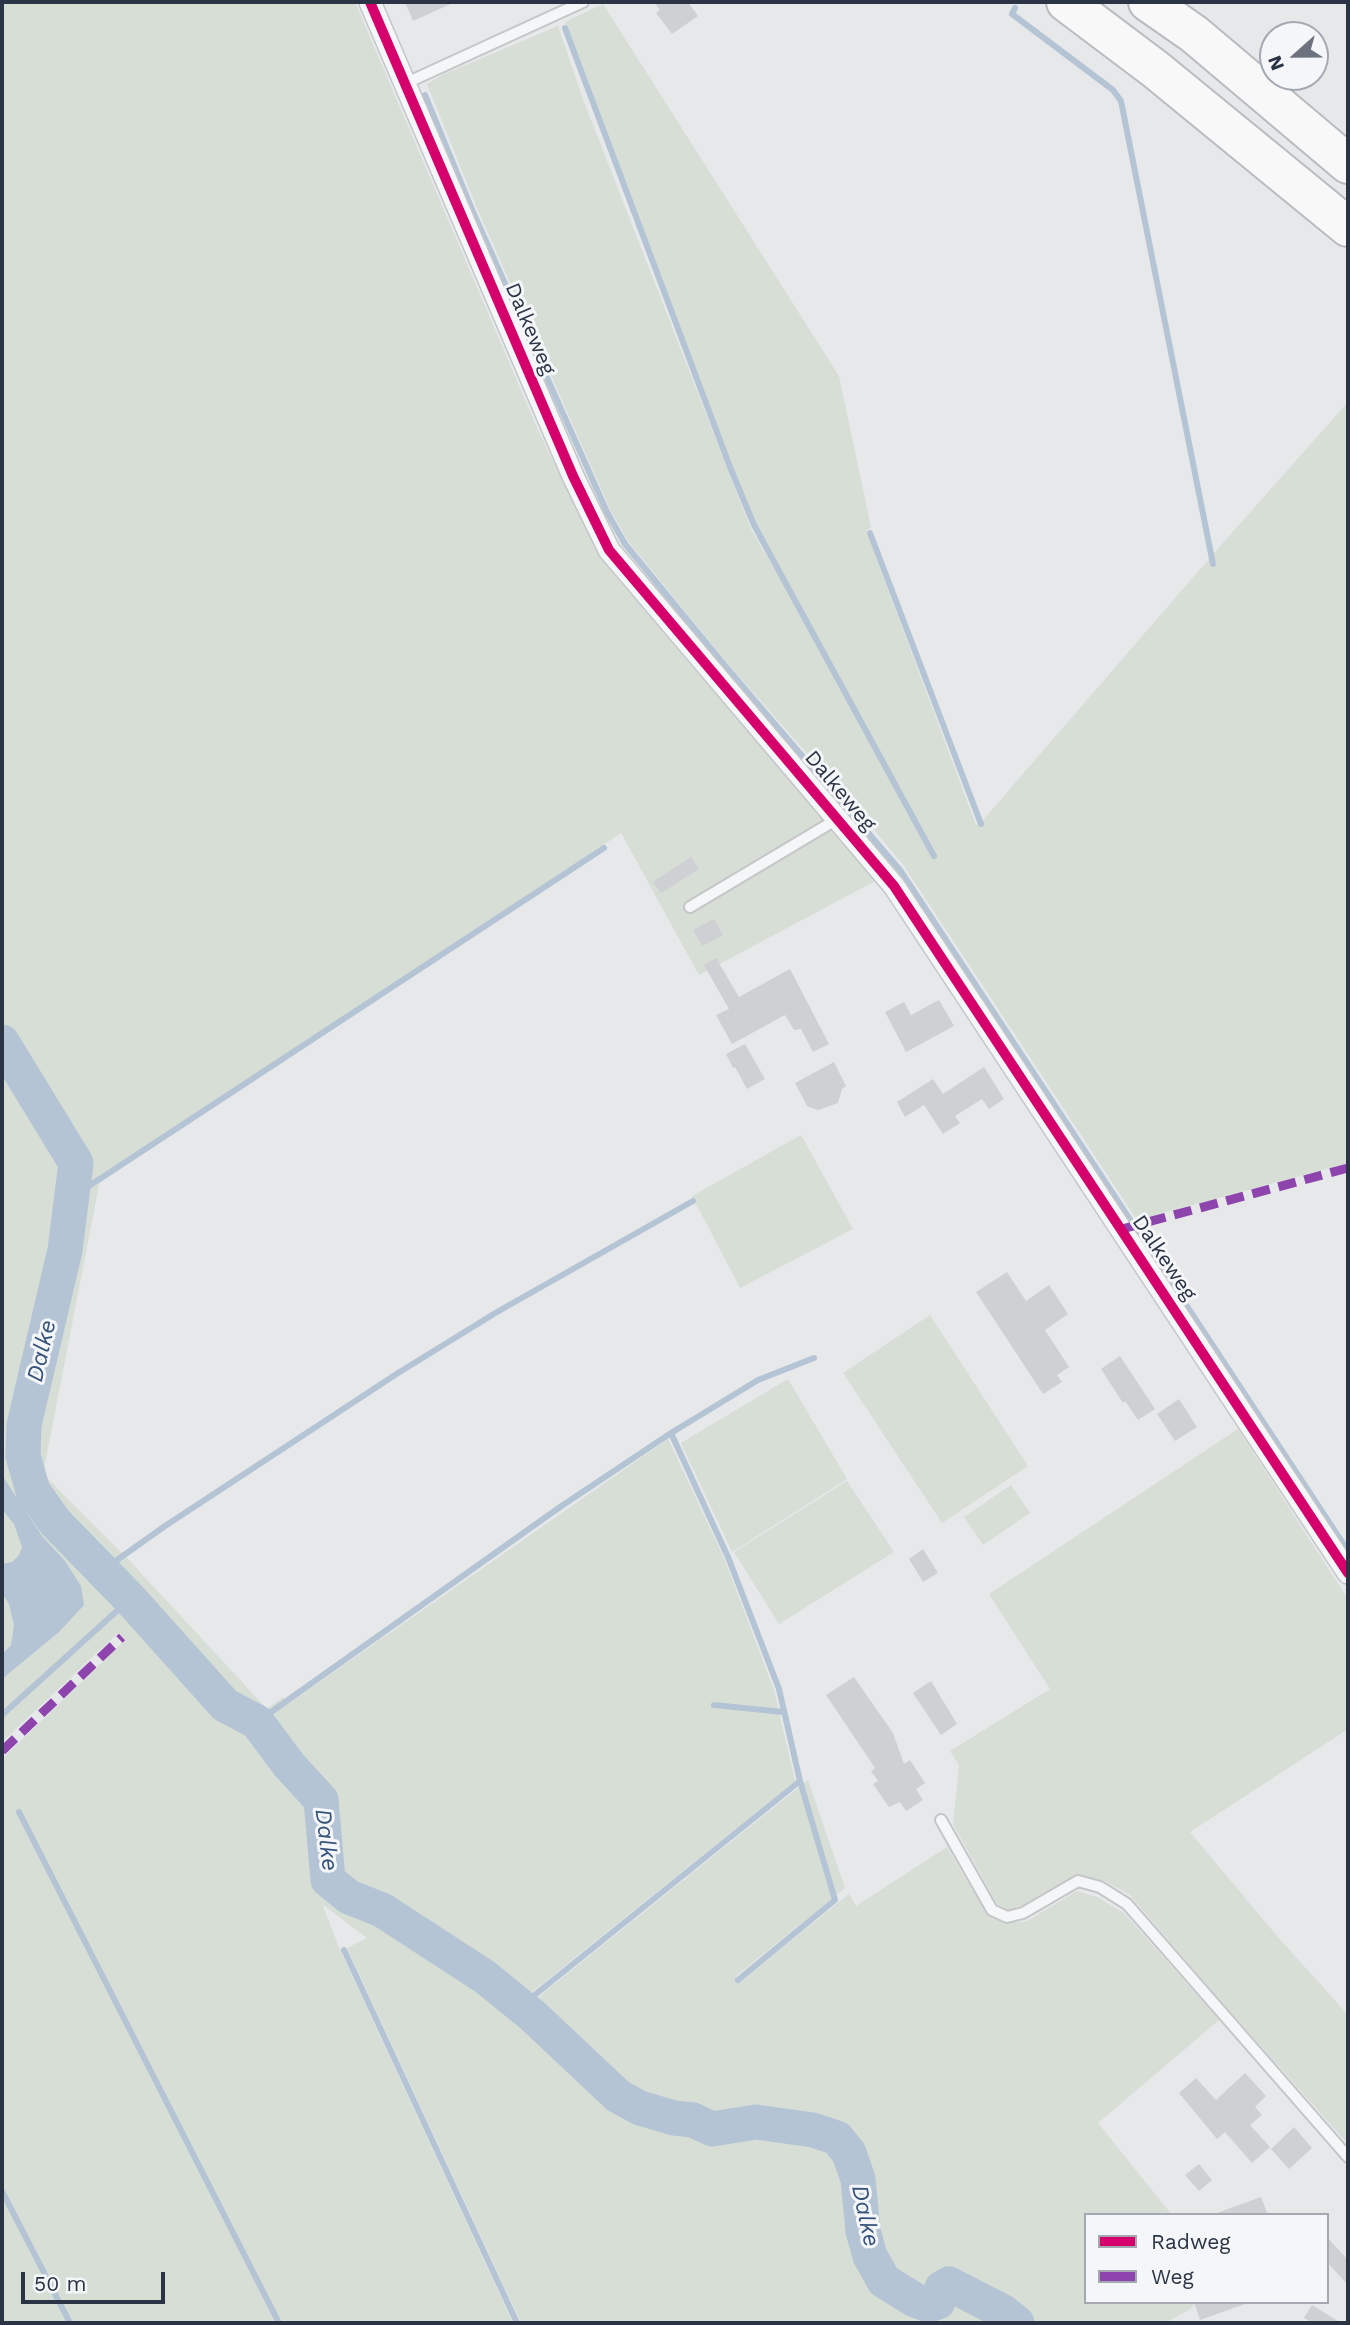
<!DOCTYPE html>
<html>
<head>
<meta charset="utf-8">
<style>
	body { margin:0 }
	#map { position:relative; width:1350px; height:2325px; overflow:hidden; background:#e6e8ea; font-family:"Work Sans",sans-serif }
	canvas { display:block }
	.frame { position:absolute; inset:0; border:4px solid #2b3445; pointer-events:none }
	.legend { position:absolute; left:1084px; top:2213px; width:245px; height:91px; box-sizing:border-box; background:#f4f6f9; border:2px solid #a4a8b1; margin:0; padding:9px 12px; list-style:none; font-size:21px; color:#2b3445 }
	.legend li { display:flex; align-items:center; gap:14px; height:35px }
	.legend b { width:35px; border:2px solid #a4a8b1 }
	.north { position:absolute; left:1259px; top:21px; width:70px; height:70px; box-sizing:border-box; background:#f4f6f9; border:2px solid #a4a8b1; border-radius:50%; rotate:249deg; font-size:19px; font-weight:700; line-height:28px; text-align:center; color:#2b3445 }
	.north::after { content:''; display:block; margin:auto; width:24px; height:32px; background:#6c737f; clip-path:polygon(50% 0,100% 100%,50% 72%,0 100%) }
	.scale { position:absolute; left:21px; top:2272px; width:144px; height:32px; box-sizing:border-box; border:4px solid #2b3445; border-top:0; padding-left:9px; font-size:21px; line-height:24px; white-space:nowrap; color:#2b3445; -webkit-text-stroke:5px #f4f6f9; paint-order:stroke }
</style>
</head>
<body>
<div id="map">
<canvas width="1350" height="2325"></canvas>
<div class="frame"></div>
<ul class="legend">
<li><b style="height:9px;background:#d6006c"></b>Radweg</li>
<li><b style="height:9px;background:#8e44ad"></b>Weg</li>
</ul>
<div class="north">N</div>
<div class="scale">50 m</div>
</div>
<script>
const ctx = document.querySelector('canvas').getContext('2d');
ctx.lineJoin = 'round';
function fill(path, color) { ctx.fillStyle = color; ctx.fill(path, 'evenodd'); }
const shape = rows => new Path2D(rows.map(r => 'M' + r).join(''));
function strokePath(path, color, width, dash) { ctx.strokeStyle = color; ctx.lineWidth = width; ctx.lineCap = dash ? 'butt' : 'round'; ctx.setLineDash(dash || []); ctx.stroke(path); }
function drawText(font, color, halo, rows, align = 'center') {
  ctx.font = font + ' "Work Sans",sans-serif'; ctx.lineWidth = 6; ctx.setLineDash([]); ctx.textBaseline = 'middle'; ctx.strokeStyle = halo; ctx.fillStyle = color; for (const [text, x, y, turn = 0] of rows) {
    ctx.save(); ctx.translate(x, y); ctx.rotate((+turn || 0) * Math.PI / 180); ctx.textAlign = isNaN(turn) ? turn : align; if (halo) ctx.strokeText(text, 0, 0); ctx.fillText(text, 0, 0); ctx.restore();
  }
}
const green = shape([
	[2,2,355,2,538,430,601,559,705,682,879,879,699,975,621,833,95,1181,99,1185,43,1474,128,1559,267,1709,283,1697,288,1704,668,1439,724,1558,774,1690,795,1781,526,1997,532,2002,808,1780,845,1888,735,1977,740,1982,849,1894,856,1906,947,1847,987,1915,1006,1924,1027,1921,1077,1891,1097,1897,1124,1913,1219,2020,1098,2123,1172,2215,1086,2215,1086,2302,1194,2302,1192,2308,1165,2323,521,2323,347,1948,367,1938,322,1904,341,1952,513,2323,2,2323,2,1759,124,1641,118,1633,2,1742],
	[603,4,839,376,871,527,866,531,976,825,983,820,1215,552,1348,402,1348,1163,1137,1220,904,866,868,822,727,663,628,541,610,509,477,208,427,84,442,75,558,26,584,102,751,529,792,599,931,855,936,853,787,585,756,525,732,467,565,22],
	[801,1135,853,1229,740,1288,692,1196],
	[930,1315,1028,1466,942,1523,843,1373],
	[788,1379,847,1479,732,1552,681,1443],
	[1238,1429,1348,1599,1348,1729,1190,1832,1277,1936,1348,2015,1348,2144,1211,1990,1130,1895,1105,1881,1077,1874,1023,1905,1008,1911,997,1904,953,1824,959,1765,950,1751,1050,1689,989,1594],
	[847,1481,894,1552,779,1624,734,1552],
	[1011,1485,1030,1513,983,1545,964,1517]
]);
const water = shape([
	[2,1475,42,1536,65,1561,81,1586,84,1605,59,1632,2,1679,2,1654,11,1645,14,1625,9,1604,2,1593,2,1564,12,1562,19,1555,22,1547,14,1524,2,1509]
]);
const stream = shape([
	[1015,8,1012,14,1113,90,1121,101,1213,564],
	[565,28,730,467,754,525,934,856],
	[425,95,473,212,607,512,625,544,726,667,900,870,1348,1551],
	[870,533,981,824],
	[73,1193,86,1188,604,848],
	[671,1433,728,1557,779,1689,800,1781,835,1900,738,1980],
	[103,1570,165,1526,398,1373,497,1312,693,1201],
	[714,1705,783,1712],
	[2,1715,130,1599],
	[257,1722,560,1507,671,1433,758,1380,814,1358],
	[19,1812,279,2323],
	[344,1950,517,2323],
	[521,2006,800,1781],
	[2,2191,70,2323]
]);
const river = shape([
	[2,1042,76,1163,65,1250,24,1425,23,1456,33,1491,55,1522,130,1599,225,1705,257,1722,289,1765,321,1800,328,1880,349,1897,382,1910,485,1977,533,2016,618,2096,640,2108,674,2118,693,2120,712,2129,756,2122,813,2130,837,2138,849,2153,858,2179,863,2231,870,2256,884,2281,915,2300,929,2305,938,2302,942,2288,949,2284,1002,2311,1017,2323]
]);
const building = shape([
	[405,2,455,2,413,21],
	[654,2,688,2,698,16,672,34,656,13,660,10],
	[691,857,699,869,661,893,653,882],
	[714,919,723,935,702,946,693,930],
	[716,958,739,997,790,969,829,1044,813,1052,801,1029,794,1030,785,1015,732,1044,716,1015,729,1009,704,965],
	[939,1000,954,1026,906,1052,885,1012,904,1002,911,1015],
	[745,1044,765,1079,747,1089,735,1067,733,1068,726,1054],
	[834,1062,846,1086,842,1089,838,1103,818,1110,807,1106,795,1083],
	[984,1067,1004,1099,989,1109,982,1099,955,1116,960,1123,943,1134,924,1105,905,1117,897,1102,933,1079,943,1094],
	[1007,1272,1026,1301,1049,1285,1068,1314,1045,1330,1069,1367,1057,1375,1062,1382,1043,1394,976,1292],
	[1120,1356,1155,1409,1138,1420,1125,1401,1123,1403,1101,1369],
	[1179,1399,1197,1427,1175,1441,1157,1414],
	[923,1549,938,1573,923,1582,909,1559],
	[854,1677,893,1733,904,1764,910,1760,925,1783,916,1789,923,1800,906,1811,900,1802,889,1807,873,1784,878,1781,871,1771,875,1768,826,1695],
	[931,1681,957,1724,941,1735,913,1693],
	[1245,2073,1266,2096,1255,2107,1262,2115,1250,2125,1270,2147,1252,2163,1225,2132,1217,2139,1179,2093,1196,2078,1216,2100],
	[1294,2127,1312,2148,1289,2169,1271,2149],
	[1199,2164,1212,2180,1199,2191,1185,2175],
	[1261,2197,1268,2215,1217,2215,1217,2213],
	[1327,2237,1348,2260,1348,2285,1327,2262],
	[1194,2302,1244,2302,1245,2304,1200,2320],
	[1312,2305,1341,2323,1313,2323,1304,2318]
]);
const lane = shape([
	[404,84,583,2],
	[690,907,839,818],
	[941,1820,992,1910,1007,1917,1023,1913,1078,1881,1100,1887,1127,1904,1348,2157]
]);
const street = shape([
	[370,2,573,476,609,550,894,886,1348,1573]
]);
const highway = shape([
	[1066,2,1155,69,1348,227],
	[1148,2,1194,34,1348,164]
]);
const quiet = shape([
	[1122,1229,1348,1168],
	[2,1751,122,1637]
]);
const cycleway = shape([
	[370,2,573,476,609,550,894,886,1348,1573]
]);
const streetNames = [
	["Dalkeweg",530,329,67],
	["Dalkeweg",840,791,50],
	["Dalkeweg",1164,1258,56]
];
const waterNames = [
	["Dalke",42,1351,-77],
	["Dalke",326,1840,83],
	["Dalke",865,2216,78]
];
fill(green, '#d6ded6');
fill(water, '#b4c4d5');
strokePath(stream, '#b4c4d5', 6);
strokePath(river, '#b4c4d5', 35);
fill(building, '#ced0d3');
strokePath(lane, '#c4c6c8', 14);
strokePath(street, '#c4c6c8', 24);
strokePath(highway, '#b8bbbf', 42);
strokePath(lane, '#f5f6f7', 10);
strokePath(street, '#f5f6f7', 21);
strokePath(highway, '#f8f8f8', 38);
strokePath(quiet, '#8e44ad', 9, [18, 9]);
strokePath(cycleway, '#d6006c', 10);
drawText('21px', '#2b3445', '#f4f6f9', streetNames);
drawText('italic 23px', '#34527a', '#f4f6f9', waterNames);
</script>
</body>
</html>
